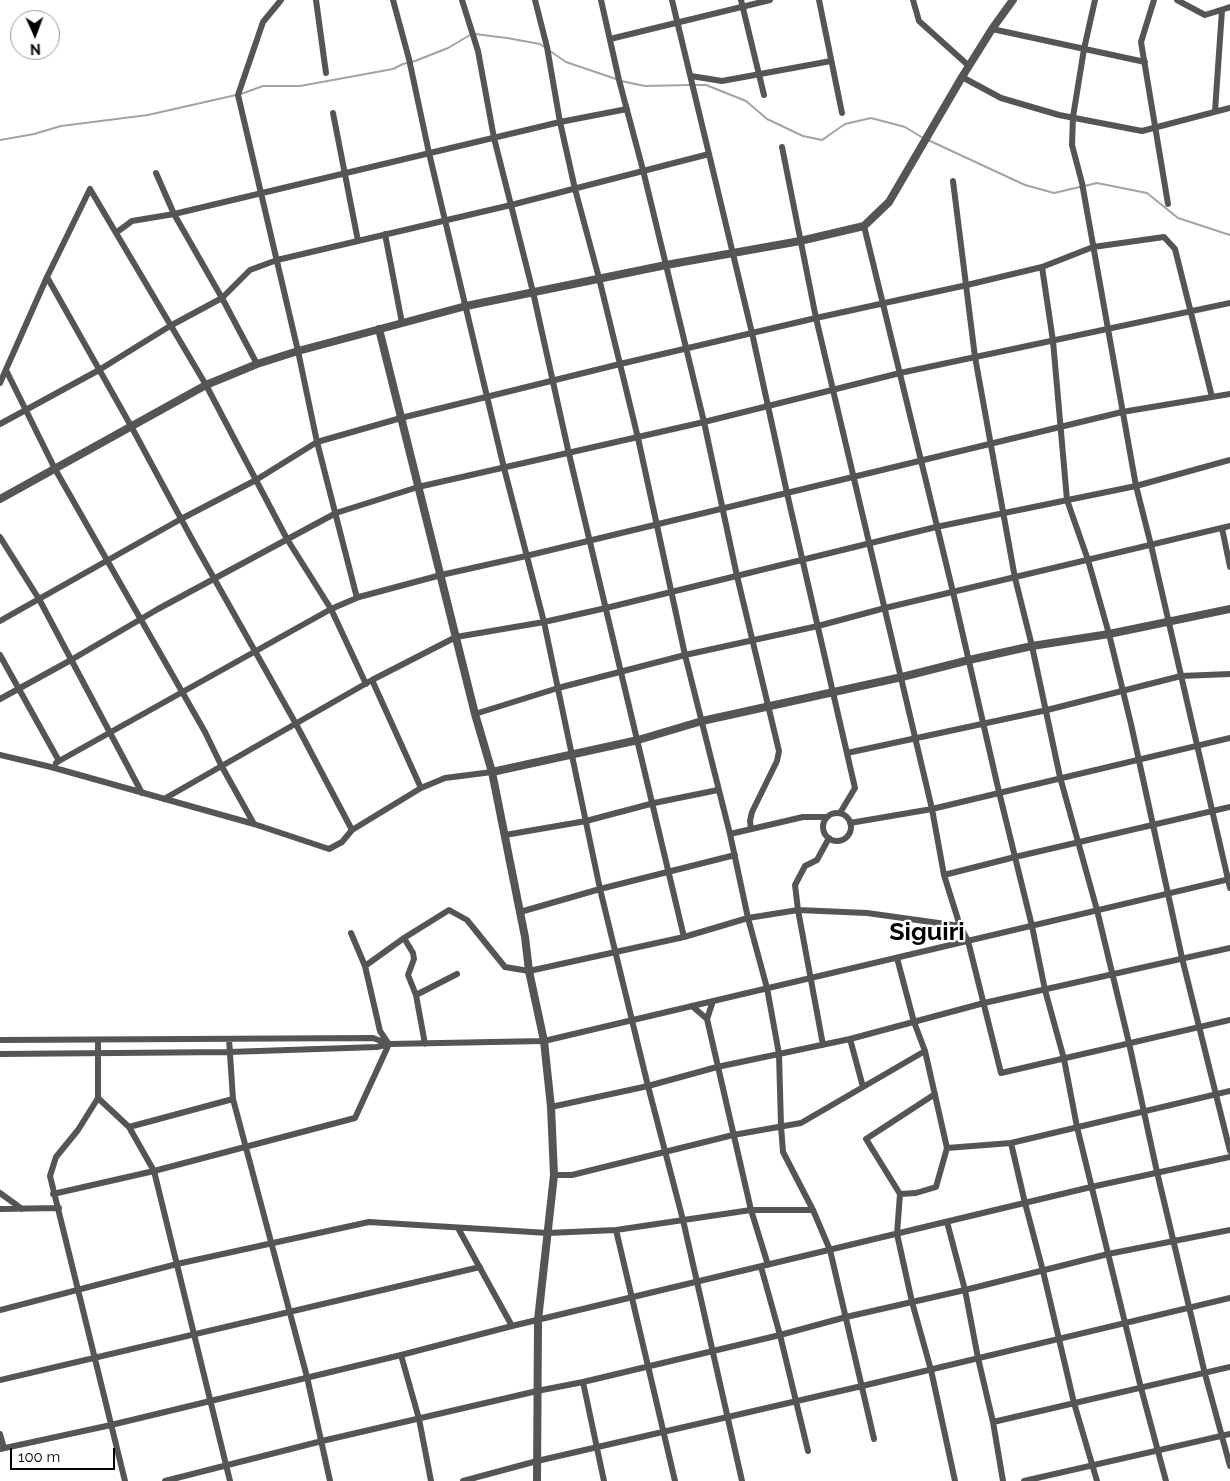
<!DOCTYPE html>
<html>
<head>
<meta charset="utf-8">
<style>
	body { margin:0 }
	#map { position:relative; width:1230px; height:1481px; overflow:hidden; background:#fff; font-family:Raleway,sans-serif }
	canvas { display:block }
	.north { position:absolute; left:10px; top:10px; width:50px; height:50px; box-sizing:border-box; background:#fff; border:1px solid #999; border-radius:50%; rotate:178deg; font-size:14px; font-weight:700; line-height:20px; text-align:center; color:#000 }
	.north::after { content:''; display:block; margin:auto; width:18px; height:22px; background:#000; clip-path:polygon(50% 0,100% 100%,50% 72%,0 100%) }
	.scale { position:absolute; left:10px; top:1448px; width:105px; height:22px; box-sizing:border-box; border:2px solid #000; border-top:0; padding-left:6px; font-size:15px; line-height:18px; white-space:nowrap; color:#000; -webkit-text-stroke:4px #fff; paint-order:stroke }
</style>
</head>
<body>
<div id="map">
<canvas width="1230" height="1481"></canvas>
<div class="north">N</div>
<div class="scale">100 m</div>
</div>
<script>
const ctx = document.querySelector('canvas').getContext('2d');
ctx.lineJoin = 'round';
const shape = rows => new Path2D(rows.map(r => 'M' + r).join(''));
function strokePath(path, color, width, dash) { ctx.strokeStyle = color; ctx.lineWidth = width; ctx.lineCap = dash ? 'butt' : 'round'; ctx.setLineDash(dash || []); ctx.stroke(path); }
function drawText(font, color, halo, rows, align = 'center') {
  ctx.font = font + ' Raleway,sans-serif'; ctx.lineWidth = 4.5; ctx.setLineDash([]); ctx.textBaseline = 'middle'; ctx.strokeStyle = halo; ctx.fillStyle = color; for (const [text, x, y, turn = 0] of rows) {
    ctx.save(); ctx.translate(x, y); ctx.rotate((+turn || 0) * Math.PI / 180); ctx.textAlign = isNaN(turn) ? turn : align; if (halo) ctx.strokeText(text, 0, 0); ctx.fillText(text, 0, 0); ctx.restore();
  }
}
const stream = shape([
	[475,34,507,38,540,44,546,48],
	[550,51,566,62,616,79],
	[621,81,645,86,690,85],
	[695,85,706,85,746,101,767,119,803,136,822,140,845,124,871,118,905,127,923,138],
	[241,94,263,86,300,86,393,69,403,64,415,61,448,48,470,35],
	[0,140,34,134,61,126,148,115,236,95],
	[928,140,1025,185,1054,193,1097,183,1147,193,1178,218,1230,235]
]);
const minor = shape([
	[281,0,263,22,238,95,298,351,317,442,357,598],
	[316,0,326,73],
	[393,0,409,59,429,153,504,468,544,622,600,889,648,1086,683,1220,742,1481],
	[462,0,478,51,494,138,533,292,569,454,684,937],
	[535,0,547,47,560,122,575,189,599,278,638,438,685,655,730,834,748,918,767,988,779,1054,781,1126,783,1152,813,1210,830,1250,874,1439],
	[601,0,619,80,643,170,704,422,737,576,779,751,777,761,752,812,750,821,751,829],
	[672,0,752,333,787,493,855,788,840,813],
	[741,0,764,95],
	[819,0,842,113],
	[913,0,919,21,969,66],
	[1095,0,1084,49,1073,117,1072,145,1082,183,1136,486,1151,545,1230,888],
	[1154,0,1141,42,1168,204],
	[1177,0,1205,15,1230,7],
	[992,29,1145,62],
	[610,39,770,0],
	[691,76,722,81,831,61],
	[962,77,1001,98,1059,115,1142,131,1230,108],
	[1215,111,1222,10],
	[333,113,358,241],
	[782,147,816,318,932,809,944,875,960,926,968,941,1001,1073,1230,1020],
	[156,173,174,214,222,298,257,364],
	[953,181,975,357,1015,578,1032,646,1060,777,1097,910,1129,1043,1157,1172,1205,1374,1230,1466],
	[90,189,206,385,287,539,331,609,366,684],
	[864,226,953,592,999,792,1032,926,1045,990,1064,1059,1077,1127,1141,1388,1166,1481],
	[117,232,132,221,174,214,560,122,627,109],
	[385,234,402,323],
	[1042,267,1053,341,1067,500,1088,560,1109,634,1131,724,1182,958,1230,1151],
	[47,277,131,426,193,541,296,724,352,830],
	[6,370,55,469,205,732,221,765,254,824],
	[0,383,47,277,90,189],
	[0,424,99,370,170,326,222,298,250,270,277,260,511,205,709,154],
	[1222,528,1230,567],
	[0,537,39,599,142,793],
	[0,621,181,519,256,480,317,442,401,418,620,364,816,318,967,285,1042,267,1093,247,1164,237,1175,249,1212,397],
	[0,655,59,761,56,763],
	[372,680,421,788],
	[0,699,71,660,158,609,336,513,418,487,704,422,900,373,1230,303],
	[475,714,558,688,685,655,818,626,885,608,1230,526],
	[847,753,1047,710,1181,676,1230,674],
	[0,755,51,767,254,824,329,849,342,842,352,830,421,788,445,778,492,772],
	[59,761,331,609,359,597,441,575,526,556,1122,412,1230,394],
	[164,799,372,680,456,637,544,622,606,608,936,527,1136,486,1230,460],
	'823 827a14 14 0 1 1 28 0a14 14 0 1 1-28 0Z',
	[850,823,932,809,1230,738],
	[730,834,803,817,827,817],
	[505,835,586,821,654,803,718,790],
	[944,875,1015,857,1230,807],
	[520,912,600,889,735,855],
	[351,933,365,966,380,1031,388,1043],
	[404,938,413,953,414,959,408,975,416,995,425,1044],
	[897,958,914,1022,925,1051,947,1148,936,1187,916,1193,900,1194,897,1234,912,1302,931,1370,955,1481],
	[365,966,404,938,449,910,467,920,505,967,529,971,684,937,748,918,798,910,867,913,960,926],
	[416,995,457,974],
	[713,1001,707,1019,751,1210,768,1265],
	[692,1006,707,1019],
	[229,1039,233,1099,307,1377,330,1481],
	[850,1039,863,1087],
	[0,1040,373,1038,389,1044],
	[98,1040,98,1098,129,1127,154,1171,230,1481],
	[823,1045,798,910,795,885,805,866,817,860,829,838],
	[0,1054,229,1052,377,1047,389,1044,544,1041,1230,879],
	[98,1098,78,1130,56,1157,50,1176,125,1481],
	[551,1107,648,1086,717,1067,850,1039,984,1003,1230,948],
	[129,1127,233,1099],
	[1011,1143,1025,1203,1043,1271,1074,1403,1097,1481],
	[947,1148,1011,1143,1230,1091],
	[554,1175,572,1175,733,1135,801,1123,925,1051],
	[0,1193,22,1209],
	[53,1194,154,1171,355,1118,389,1044],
	[900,1194,866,1139,935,1094],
	[0,1209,59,1208],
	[947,1222,965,1290,978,1358,993,1422,1003,1481],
	[458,1228,512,1326],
	[616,1230,675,1481],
	[761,1267,780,1335,808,1451],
	[0,1310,177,1264,369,1222,548,1233,616,1230,751,1210,813,1210],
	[401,1355,419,1419,431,1481],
	[0,1380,480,1267],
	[583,1382,604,1481],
	[993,1422,1230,1367],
	[0,1434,4,1448],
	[0,1449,111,1425,401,1355,512,1326,1091,1187,1230,1157],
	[165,1481,322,1441,537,1391,583,1382,780,1335,846,1317,965,1290,1108,1254,1230,1230],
	[463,1481,537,1461,862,1386,1230,1298],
	[1024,1481,1230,1434]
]);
const tertiary = shape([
	[379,329,475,714,492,772,525,937,529,971,544,1041,551,1107,554,1175,538,1320,537,1481],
	[0,499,206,385,257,364,298,351,466,306,666,265,800,241,864,226,889,202,962,77,992,29,1013,0],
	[492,772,638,740,702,721,902,677,969,660,1032,646,1109,634,1230,609]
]);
const townNames = [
	["Siguiri",927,932]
];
strokePath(stream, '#a3a3a3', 2);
strokePath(minor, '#555', 6);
strokePath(tertiary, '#555', 8);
drawText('bold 25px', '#000', '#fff', townNames);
</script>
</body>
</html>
